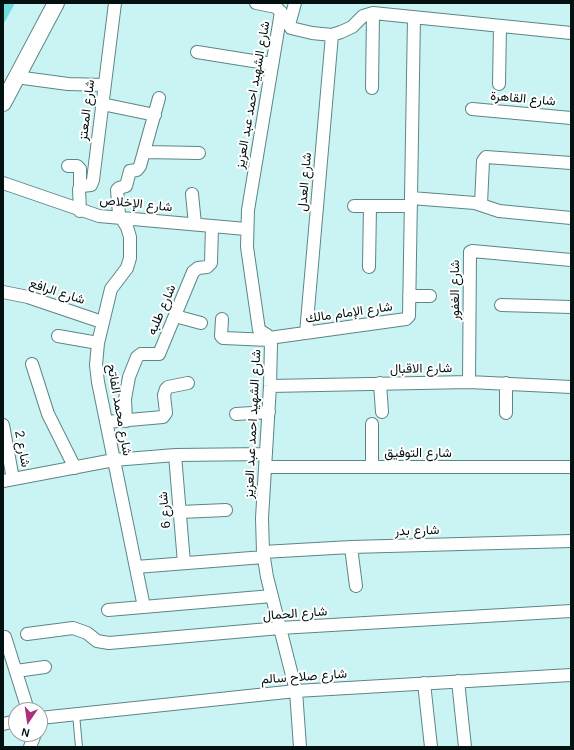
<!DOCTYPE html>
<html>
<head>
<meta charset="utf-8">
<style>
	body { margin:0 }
	#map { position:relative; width:574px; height:750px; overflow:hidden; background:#caf4f4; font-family:Helvetica,sans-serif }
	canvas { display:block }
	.frame { position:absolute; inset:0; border:4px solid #031111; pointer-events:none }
	.north { position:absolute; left:8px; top:702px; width:40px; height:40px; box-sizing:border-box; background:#fff; border:1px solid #9aa0a0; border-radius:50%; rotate:193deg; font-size:11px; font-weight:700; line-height:16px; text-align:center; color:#031111 }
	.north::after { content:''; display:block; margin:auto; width:14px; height:18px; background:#ac2e7d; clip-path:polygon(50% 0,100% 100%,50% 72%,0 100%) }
</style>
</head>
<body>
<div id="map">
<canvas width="574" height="750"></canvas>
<div class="frame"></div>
<div class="north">N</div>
</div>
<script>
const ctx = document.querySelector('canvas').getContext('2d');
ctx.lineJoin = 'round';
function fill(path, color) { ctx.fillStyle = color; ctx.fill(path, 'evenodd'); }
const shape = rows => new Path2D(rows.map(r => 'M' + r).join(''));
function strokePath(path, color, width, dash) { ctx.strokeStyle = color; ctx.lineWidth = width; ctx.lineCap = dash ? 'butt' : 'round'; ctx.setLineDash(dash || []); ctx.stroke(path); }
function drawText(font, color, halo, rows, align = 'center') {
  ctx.font = font + ' Helvetica,Vazirmatn,sans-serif'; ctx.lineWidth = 4; ctx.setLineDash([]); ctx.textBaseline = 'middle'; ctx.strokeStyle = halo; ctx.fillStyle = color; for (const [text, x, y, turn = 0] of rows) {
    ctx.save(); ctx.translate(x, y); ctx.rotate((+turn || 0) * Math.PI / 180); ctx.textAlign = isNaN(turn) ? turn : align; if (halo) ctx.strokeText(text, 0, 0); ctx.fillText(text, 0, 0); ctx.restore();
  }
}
const water = shape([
	[3,3,13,3,14,5,3,25]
]);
const lane = shape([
	[76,714,79,747]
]);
const street = shape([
	[256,3,276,7,286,18,291,28,312,33,332,35,341,32,352,27,363,16,373,13,571,33],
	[281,12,248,210,247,247,259,330,267,335,271,343,270,386,262,518,263,552,267,577,296,691,300,747],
	[289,25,295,3],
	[197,52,272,64],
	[16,77,68,84,104,85],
	[499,84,500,26],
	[372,88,373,13],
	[102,104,155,115],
	[472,109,571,118],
	[145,152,199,153],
	[68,166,77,166,80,169,80,187],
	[3,183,99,216,246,229],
	[192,194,195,224],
	[411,198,475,203,499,211,571,218],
	[481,204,483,161,486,157,571,163],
	[354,206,411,206],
	[80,211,79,189,82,186,91,185,93,180,115,3],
	[369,267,370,206],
	[3,292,28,297,102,322],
	[409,296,430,296],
	[501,305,571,307],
	[175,316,201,323],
	[222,319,221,336,223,338,270,340],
	[306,333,332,35],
	[58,336,98,343],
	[269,338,406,319,409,316,414,17],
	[32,364,48,414,75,468],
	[469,382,470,252,472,251,571,260],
	[380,383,382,412],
	[506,383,506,413],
	[270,386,469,382,571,387],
	[236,414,269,412],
	[126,421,125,399,129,377,137,357,141,354,159,354,193,272,198,268,207,267,211,263,212,226],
	[106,422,163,417,166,413,164,395,166,389,168,387,188,383],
	[3,425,13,479],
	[175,455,184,563],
	[266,467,571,467],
	[372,467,372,424],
	[3,481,114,460,175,455,266,454],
	[180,512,226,510],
	[351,547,356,586],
	[263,552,351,547,571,541],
	[136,567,264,557],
	[144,607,98,382,96,365,98,343,111,289,127,268,130,258,130,237,127,227,119,214,117,190,119,188,126,186,130,171,137,170,140,166,159,98],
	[108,610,272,596],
	[27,634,73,628,87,633,97,641,109,643,280,628,571,611],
	[5,637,28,710],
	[16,671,45,667],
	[458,681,465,747],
	[424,683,431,747],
	[40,718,296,691,571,675],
	[3,724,16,721],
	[30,747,35,734]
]);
const secondary = shape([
	[3,103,56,3]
]);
const streetNames = [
	["شارع الشهيد احمد عبد العزيز",253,95,-80],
	["شارع القاهرة",523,99,5],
	["شارع المعتز",87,110,-83],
	["شارع العدل",305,182,-85],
	["شارع الإخلاص",136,204,6],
	["شارع الغفور",455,290,-90],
	["شارع الرافع",57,292,18],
	["شارع طلبه",162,310,-67],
	["شارع الإمام مالك",349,313,-8],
	["شارع الاقبال",421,369,-1],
	["شارع محمد الفاتح",119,410,80],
	["شارع الشهيد احمد عبد العزيز",253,424,-87],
	["شارع 2",22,449,79],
	["شارع التوفيق",418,453],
	["شارع 6",165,510,-95],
	["شارع بدر",417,531,-2],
	["شارع الحمال",295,614,-4],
	["شارع صلاح سالم",304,677,-4]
];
fill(water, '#6ddee0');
strokePath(lane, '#5e8585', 8);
strokePath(street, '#5e8585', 14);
strokePath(secondary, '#5e8585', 18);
strokePath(lane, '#fff', 6);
strokePath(street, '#fff', 12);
strokePath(secondary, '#fff', 16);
drawText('13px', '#031111', '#fff', streetNames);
</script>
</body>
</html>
